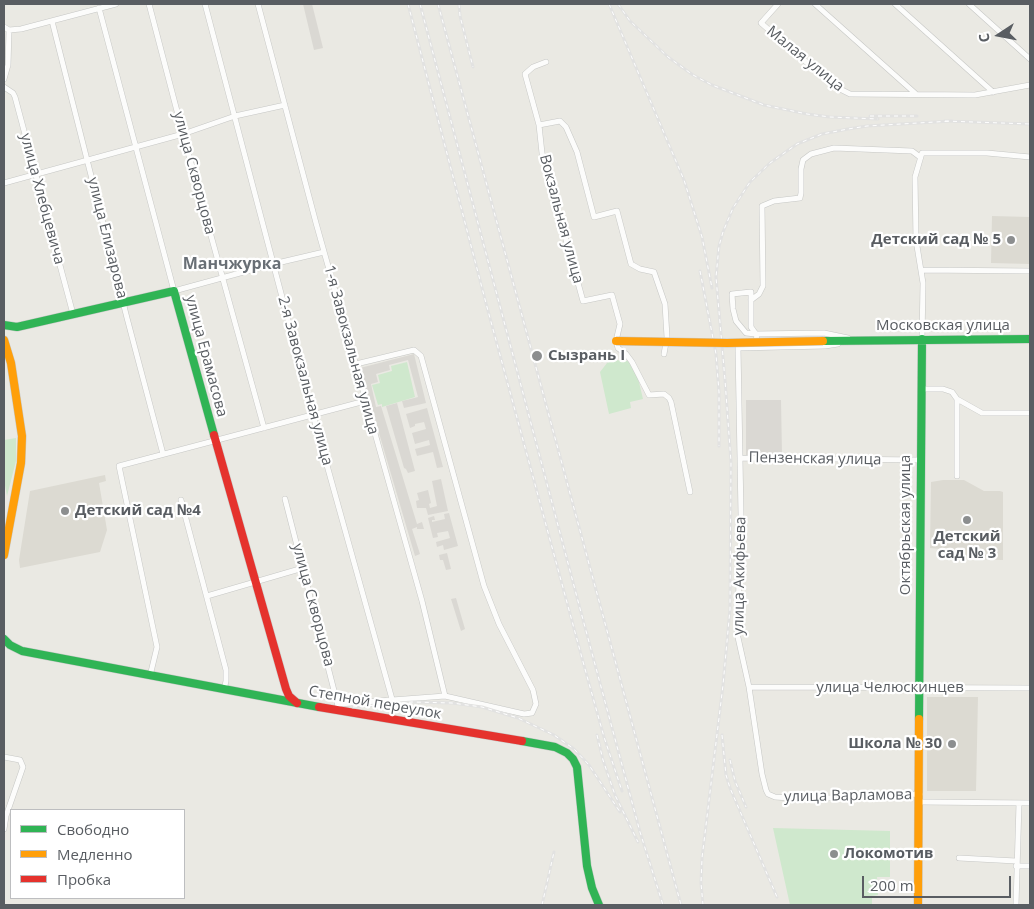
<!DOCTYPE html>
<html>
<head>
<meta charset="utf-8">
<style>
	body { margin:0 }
	#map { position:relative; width:1034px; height:909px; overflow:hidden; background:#eae9e3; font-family:"Open Sans",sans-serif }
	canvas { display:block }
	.frame { position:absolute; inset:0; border:5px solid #595d62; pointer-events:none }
	.legend { position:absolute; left:10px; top:809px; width:175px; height:90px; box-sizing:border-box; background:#fff; border:1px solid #bdbec0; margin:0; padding:6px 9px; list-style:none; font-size:15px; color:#595d62 }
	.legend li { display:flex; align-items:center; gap:10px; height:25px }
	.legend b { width:25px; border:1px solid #bdbec0 }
	.north { position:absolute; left:974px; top:10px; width:50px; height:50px; -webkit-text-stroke:4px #fff; paint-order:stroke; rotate:259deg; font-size:14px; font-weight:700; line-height:20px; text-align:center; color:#595d62 }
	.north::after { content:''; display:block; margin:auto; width:18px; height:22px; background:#595d62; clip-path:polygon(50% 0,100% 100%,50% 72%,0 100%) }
	.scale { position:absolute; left:862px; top:876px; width:149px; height:22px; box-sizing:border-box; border:2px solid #595d62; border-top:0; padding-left:6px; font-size:15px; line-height:18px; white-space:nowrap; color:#595d62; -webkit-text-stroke:4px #fff; paint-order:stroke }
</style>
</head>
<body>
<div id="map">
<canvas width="1034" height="909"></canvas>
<div class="frame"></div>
<ul class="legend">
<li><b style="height:6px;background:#30b455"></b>Свободно</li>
<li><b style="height:6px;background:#ff9f0a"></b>Медленно</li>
<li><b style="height:6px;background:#e5322d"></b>Пробка</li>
</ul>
<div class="north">С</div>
<div class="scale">200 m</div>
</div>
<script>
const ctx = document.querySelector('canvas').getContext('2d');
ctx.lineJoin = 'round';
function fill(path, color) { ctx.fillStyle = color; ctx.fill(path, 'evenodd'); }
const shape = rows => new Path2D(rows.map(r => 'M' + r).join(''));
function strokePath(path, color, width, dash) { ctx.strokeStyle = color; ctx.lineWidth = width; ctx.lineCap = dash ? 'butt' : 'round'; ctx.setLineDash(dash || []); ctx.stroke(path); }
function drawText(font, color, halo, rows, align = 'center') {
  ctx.font = font + ' "Open Sans",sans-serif'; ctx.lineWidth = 4.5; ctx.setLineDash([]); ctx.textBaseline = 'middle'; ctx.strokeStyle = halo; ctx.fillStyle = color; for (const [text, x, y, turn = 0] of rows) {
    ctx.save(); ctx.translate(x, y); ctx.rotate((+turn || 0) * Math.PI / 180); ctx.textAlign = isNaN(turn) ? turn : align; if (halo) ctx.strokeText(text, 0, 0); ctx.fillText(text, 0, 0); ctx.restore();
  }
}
const industrial = shape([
	[303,4,312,4,323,48,314,50],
	[414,354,426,403,404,408,402,401,418,397,408,360,389,365,390,370,376,374,378,382,371,384,376,407,381,406,417,524,422,522,424,529,417,529,417,527,412,529,420,554,415,556,360,368],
	[746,400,781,400,782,455,746,455],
	[397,403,415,471,408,473,406,469,404,468,386,406],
	[427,408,443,467,437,468,433,452,417,456,415,449,430,445,429,440,415,444,412,433,426,429,424,422,415,424,415,426,410,428,406,414],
	[441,479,448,511,428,515,426,508,417,508,416,501,419,500,417,493,428,490,431,503,429,504,430,508,437,506,432,481],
	[449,513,458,546,444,550,443,545,437,547,436,542,450,538,448,531,437,533,438,537,433,538,428,518,434,516,435,520,432,520,432,522,445,519,444,514],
	[447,553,451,569,446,570,443,560,440,560,439,555],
	[456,598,465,629,461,631,451,599]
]);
const education = shape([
	[992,216,1030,217,1030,264,991,263],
	[105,475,106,481,99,483,107,530,100,552,20,568,19,560,30,491],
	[943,480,964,480,984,491,1000,491,1003,492,1003,560,949,559,941,549,930,548,931,482],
	[927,697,978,697,976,791,927,791]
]);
const green = shape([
	[614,360,628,361,638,378,643,399,630,402,631,408,609,414,600,372,607,363],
	[407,362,415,397,382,407,382,404,378,405,372,385,380,383,378,375,392,371,391,366],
	[16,438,16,461,7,496,4,480,4,440],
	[773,828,890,831,890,877,877,877,878,895,872,896,872,905,790,905]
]);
const street = shape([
	[149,4,183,134,264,428],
	[205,4,313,415,392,699],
	[258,4,316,223,422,601,445,696],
	[778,4,761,23,834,86,850,94,975,95,1030,85],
	[815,4,916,94],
	[895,4,993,92],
	[969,4,1030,59],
	[99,8,174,291,273,264,324,252],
	[52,21,127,318,163,454],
	[4,27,9,30,21,29,116,4],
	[546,62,533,67,525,74,539,125,542,153,583,301,612,295,620,324,616,341,618,348,626,354,632,362,649,395,664,394,669,398,671,402,690,492],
	[4,79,8,65,9,30],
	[4,87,13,93,15,97,73,314],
	[539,125,560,121,566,127,577,152,594,217,617,211,631,264,640,269,654,272,665,304,667,337,664,354],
	[4,183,183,134,235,116,285,105],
	[921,270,1030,271],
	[751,300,759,294,763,286,762,206,774,201,800,198,801,193,801,169,803,160,811,154,834,148,912,151,920,157],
	[922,339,923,283,916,240,915,177,922,153,987,153,1030,157],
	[838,344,825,346,738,348,742,570,739,583,737,633,749,687,762,774,766,790,768,794,775,797,804,799,920,794],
	[758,345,756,334,746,333,736,321,733,309,732,294,751,292,751,327,756,334,824,333,848,338],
	[921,389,943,389,952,392,957,399,957,476],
	[957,399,982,413,1030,413],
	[740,458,920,460],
	[285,499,338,706],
	[181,500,226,670,226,681,224,690],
	[207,596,303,568],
	[150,676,157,647,119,466,365,401],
	[749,687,1030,688],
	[339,704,445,696,524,714,532,713,536,704,533,690,499,624,484,586,421,356,414,350,356,364],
	[4,757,20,760,23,767,6,816,4,829],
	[920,802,1030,803],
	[959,858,1016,861],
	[1016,866,1030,866],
	[1016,905,1019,803]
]);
const fast = shape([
	[4,325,17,327,174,291,214,435],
	[823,341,1030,339],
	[4,639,10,645,22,651,319,707],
	[919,719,922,339],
	[522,741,555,747,567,753,573,759,577,767,587,866,592,888,599,905]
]);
const slow = shape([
	[4,340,11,363,22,436,21,463,4,555],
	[918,905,919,719]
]);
const jam = shape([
	[214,435,286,689,289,696,297,703],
	[319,707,522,741]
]);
const rail = shape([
	[408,4,487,307,585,669,604,737,622,791],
	[420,4,578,601,640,832,663,905],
	[438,4,681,905],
	[459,4,460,16,473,67],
	[609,4,684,180,702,237,712,288],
	[618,4,630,21,668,57,693,75,712,85,764,105,807,114,830,117,878,119],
	[870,116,917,116],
	[945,121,1030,124],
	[700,271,716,354,719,392,719,446],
	[353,707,412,702,452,703,482,707,518,718,554,735,574,749,589,765,620,812],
	[597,735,603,760,615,795,638,842],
	[722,735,726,775,730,788,777,897],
	[730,760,735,781,746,807],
	[542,905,554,852],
	[703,905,701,883,702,858,723,685,730,609,731,462,725,380,716,277,719,246,723,232,733,208,750,182,770,163,797,144,822,134,848,129,867,126,952,121]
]);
const slowBridge = shape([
	[616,341,727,343,823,341]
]);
const markers = [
	[1011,240,5,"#8c8e8f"],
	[537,356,6,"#8c8e8f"],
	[65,511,5,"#8c8e8f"],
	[967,520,5,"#8c8e8f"],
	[952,744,5,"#8c8e8f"],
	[834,854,5,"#8c8e8f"]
];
const streetNames = [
	["Малая улица",805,59,39],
	["улица Скворцова",194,173,75],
	["улица Хлебцевича",42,199,75],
	["Вокзальная улица",561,219,75],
	["улица Елизарова",107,238,76],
	["Московская улица",943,326],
	["1-я Завокзальная улица",351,350,75],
	["улица Ерамасова",206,356,75],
	["2-я Завокзальная улица",305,381,75],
	["Пензенская улица",815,459,1],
	["Октябрьская улица",906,525,-90],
	["улица Акифьева",740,576,-89],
	["улица Скворцова",313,605,75],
	["улица Челюскинцев",890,688],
	["Степной переулок",375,703,10],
	["улица Варламова",848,796,-1]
];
const poiNames = [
	["Детский сад № 5",1001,240,"right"],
	["Сызрань I",548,356],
	["Детский сад №4",75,511],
	["Детский",967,537,"center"],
	["сад № 3",967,554,"center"],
	["Школа № 30",942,744,"right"],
	["Локомотив",844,854]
];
const neighbourhoodNames = [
	["Манчжурка",232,264]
];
fill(industrial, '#dad8d3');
fill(education, '#dcdad2');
fill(green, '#cfe8cd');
strokePath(street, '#c6c7c5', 6);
strokePath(fast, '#c7c8c7', 9);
strokePath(slow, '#c7c8c7', 9);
strokePath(jam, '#c7c8c7', 9);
strokePath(street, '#fcfcfb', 5);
strokePath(fast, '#30b455', 8);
strokePath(slow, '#ff9f0a', 8);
strokePath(jam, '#e5322d', 8);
strokePath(rail, '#e2e2e1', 3);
strokePath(rail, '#fff', 1, [4]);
strokePath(slowBridge, '#c7c8c7', 9, []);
strokePath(slowBridge, '#ff9f0a', 8);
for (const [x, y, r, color] of markers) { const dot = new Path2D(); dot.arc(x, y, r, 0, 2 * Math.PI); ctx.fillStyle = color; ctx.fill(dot); strokePath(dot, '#fff', 2); }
drawText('15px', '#595d62', '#fff', streetNames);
drawText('bold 15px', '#595d62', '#fff', poiNames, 'left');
drawText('bold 16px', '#696f75', '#fff', neighbourhoodNames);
</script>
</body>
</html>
